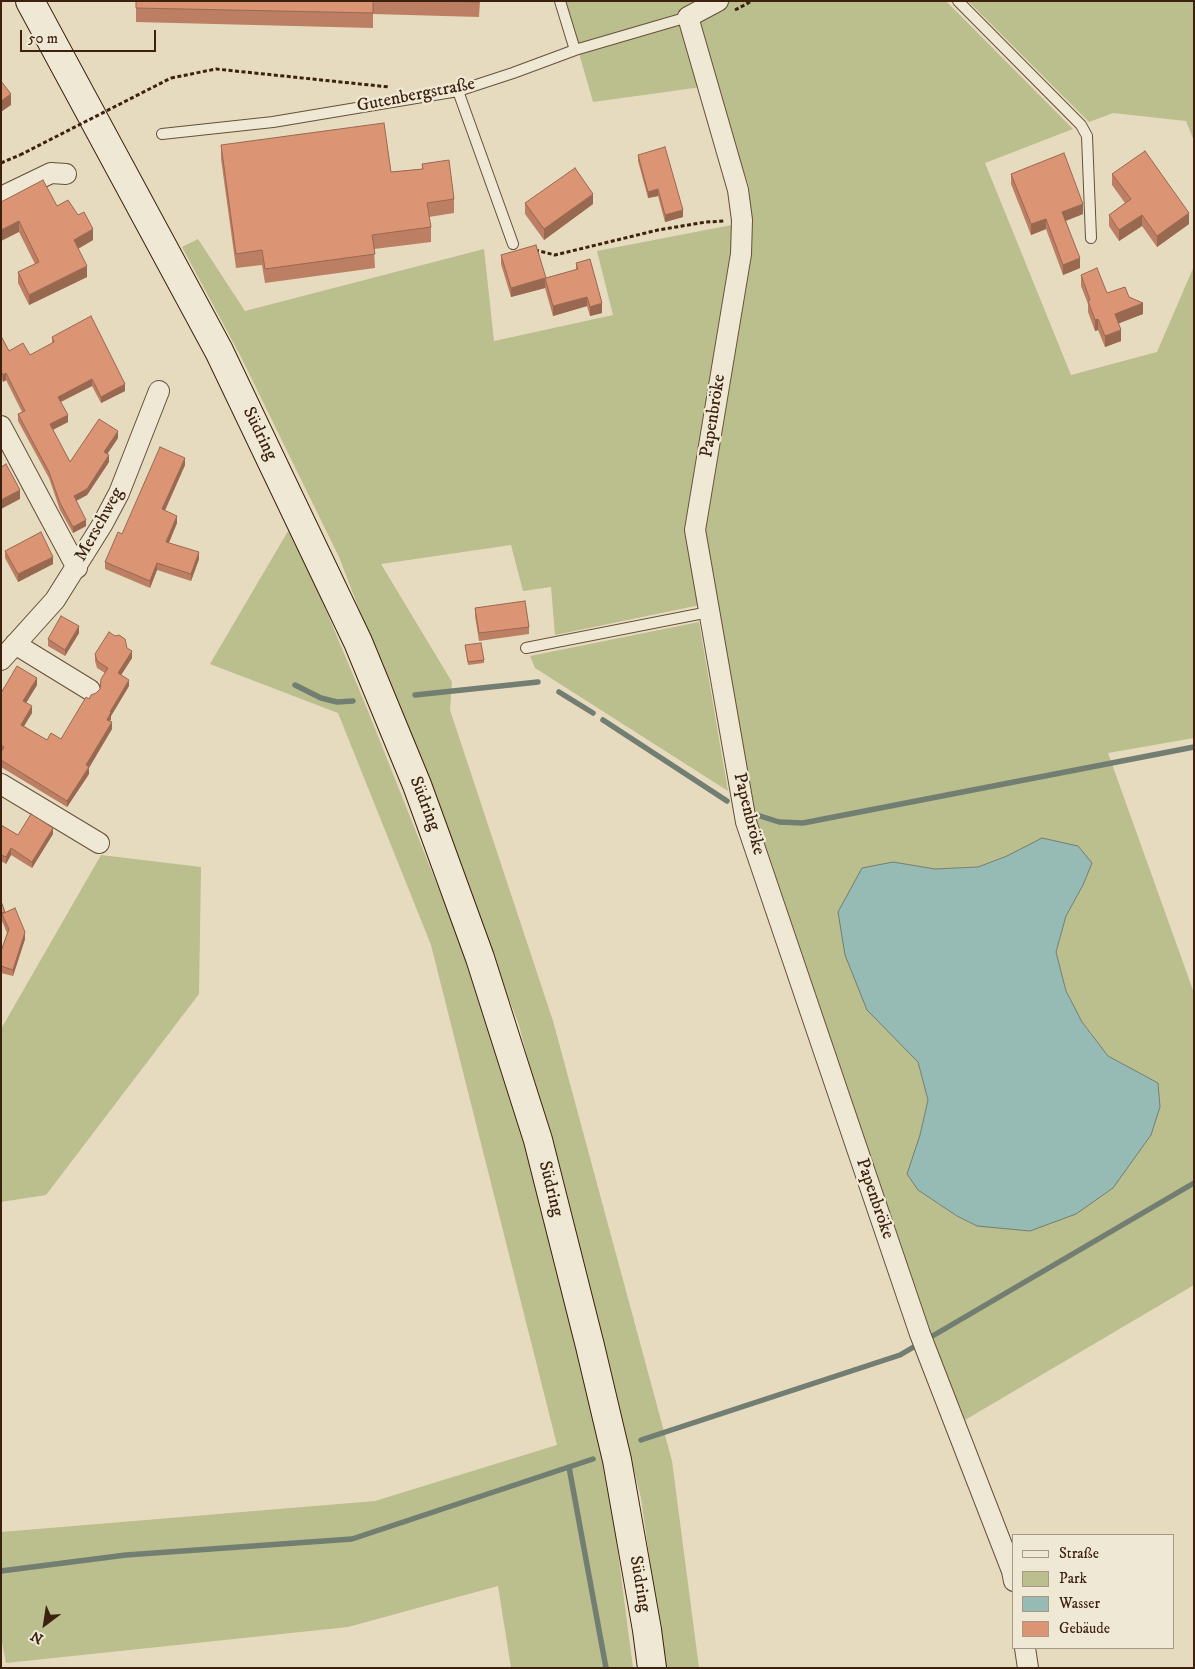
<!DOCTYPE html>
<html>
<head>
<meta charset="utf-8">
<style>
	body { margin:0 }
	#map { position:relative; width:1195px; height:1669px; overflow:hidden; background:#e6dbbe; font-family:"IM FELL DW Pica",serif }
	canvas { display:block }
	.frame { position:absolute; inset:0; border:2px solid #3c220e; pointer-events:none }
	.legend { position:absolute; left:1012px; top:1534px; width:162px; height:115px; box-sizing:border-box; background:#efe8d5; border:1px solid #a79985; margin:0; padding:6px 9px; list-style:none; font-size:15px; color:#3c220e }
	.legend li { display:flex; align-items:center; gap:10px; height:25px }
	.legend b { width:25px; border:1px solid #a79985 }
	.north { position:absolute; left:20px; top:1599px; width:50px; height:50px; -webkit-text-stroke:4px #efe8d5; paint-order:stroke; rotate:211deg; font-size:14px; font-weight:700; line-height:20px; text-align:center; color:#3c220e }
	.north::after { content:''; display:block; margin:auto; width:18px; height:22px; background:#3c220e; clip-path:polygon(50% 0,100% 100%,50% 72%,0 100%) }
	.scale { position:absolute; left:20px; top:30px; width:136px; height:22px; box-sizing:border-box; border:2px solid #3c220e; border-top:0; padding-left:6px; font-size:15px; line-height:18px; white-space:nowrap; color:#3c220e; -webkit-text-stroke:4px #efe8d5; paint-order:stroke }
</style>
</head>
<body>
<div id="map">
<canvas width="1195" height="1669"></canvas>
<div class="frame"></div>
<ul class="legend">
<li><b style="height:6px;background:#efe8d5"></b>Straße</li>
<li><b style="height:14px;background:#bbbe8d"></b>Park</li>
<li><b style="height:14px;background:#96bbb5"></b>Wasser</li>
<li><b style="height:14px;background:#db9474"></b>Gebäude</li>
</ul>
<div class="north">N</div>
<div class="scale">50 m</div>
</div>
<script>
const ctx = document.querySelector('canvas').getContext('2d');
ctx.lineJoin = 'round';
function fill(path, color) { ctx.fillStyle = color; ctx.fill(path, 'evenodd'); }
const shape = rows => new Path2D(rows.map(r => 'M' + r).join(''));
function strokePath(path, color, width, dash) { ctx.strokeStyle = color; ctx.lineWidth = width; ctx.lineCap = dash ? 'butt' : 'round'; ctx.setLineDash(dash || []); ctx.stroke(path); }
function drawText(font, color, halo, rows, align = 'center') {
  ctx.font = font + ' "IM FELL DW Pica",serif'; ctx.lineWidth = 4.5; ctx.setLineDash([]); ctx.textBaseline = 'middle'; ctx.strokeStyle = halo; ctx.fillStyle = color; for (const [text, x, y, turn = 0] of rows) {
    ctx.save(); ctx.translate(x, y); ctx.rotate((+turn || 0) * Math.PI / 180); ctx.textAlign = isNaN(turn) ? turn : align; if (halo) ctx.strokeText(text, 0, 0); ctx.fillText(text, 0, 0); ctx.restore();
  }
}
const green = shape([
	[564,1,946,1,1073,129,985,163,1071,375,1157,352,1194,266,1194,738,1108,753,1194,993,1194,1285,965,1420,927,1326,757,825,705,530,751,255,749,187,716,85,593,102],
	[1007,856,1083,885,1066,916,1056,952,1066,991,1082,1022,1108,1056,1158,1083,1160,1107,977,1226,957,1216,918,1190,920,1135,928,1100,918,1062,893,862,935,869,978,867],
	[968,1,1194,1,1194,141,1186,121,1113,113,1089,122],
	[737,224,686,530,700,605,555,635,551,587,523,591,511,545,381,564,452,682,450,710,553,1021,672,1461,699,1668,665,1668,641,1498,519,1025,339,557,241,357,182,247,198,239,245,311,484,249,494,341,613,315,597,251],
	[291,526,368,711,459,940,527,1144,608,1476,633,1668,511,1668,498,1586,348,1627,6,1663,1,1637,1,1532,375,1501,557,1445,431,945,338,713,210,664],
	[699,622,728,791,535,668,530,656],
	[101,855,201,867,199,994,46,1195,1,1202,1,1029]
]);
const water = shape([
	[1042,838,1078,846,1092,863,1083,885,1066,916,1056,952,1066,991,1082,1022,1108,1056,1158,1083,1160,1107,1151,1135,1113,1188,1076,1214,1030,1231,977,1226,957,1216,918,1190,907,1174,920,1135,928,1100,918,1062,867,1010,845,955,838,912,862,868,893,862,935,869,978,867,1007,856,1042,838]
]);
const stream = shape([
	[295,685,321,698,337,702,353,701],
	[559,692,593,713],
	[415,695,538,682],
	[603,720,727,801],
	[754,814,779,822,803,823,1194,747],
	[641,1440,900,1355,1194,1183],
	[569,1467,606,1668],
	[1,1571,126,1555,352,1539,593,1459]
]);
const path = shape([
	[735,10,752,1],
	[171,78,216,69,389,87],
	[1,163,20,155],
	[535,250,555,255,658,230,706,222,725,221]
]);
const lane = shape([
	[560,1,575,50],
	[958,1,1081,125,1087,136,1091,238],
	[458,91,513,244],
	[162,134,273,122,458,91,513,73,575,50,688,17],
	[526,648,709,612]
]);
const street = shape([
	[718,1,688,17,738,190,742,220,741,254,695,530,746,822,920,1334,1012,1571,1014,1581],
	[1,197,51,173,66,174],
	[1,426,77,568],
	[15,644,90,690],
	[1,660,55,600,102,525,119,493,159,391],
	[1,784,99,843],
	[1025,1648,1028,1668]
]);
const secondary = shape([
	[30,1,219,351,358,642,417,785,480,958,538,1140,590,1346,617,1460,647,1630,652,1668]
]);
const pathBridge = shape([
	[20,155,171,78]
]);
const wall = shape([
	[136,1,480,1,479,17,373,14,373,28,136,22],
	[221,145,391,172,422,169,422,164,454,199,454,213,429,217,431,227,431,242,374,249,375,268,265,283,262,265,236,268,221,159],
	[638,155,683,217,665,222,658,196,648,198,638,161],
	[1011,174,1083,214,1066,221,1080,268,1063,275,1046,229,1031,235,1011,184],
	[1112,174,1189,224,1157,247,1142,226,1119,241,1109,226,1109,215,1125,203,1112,185],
	[1,202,57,206,93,240,78,249,87,277,29,305,18,283,18,272,35,264,19,232],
	[525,203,593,204,544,240,525,214],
	[501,255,546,278,576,270,576,263,602,313,590,316,587,306,553,316,545,288,511,297,501,264],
	[1081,275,1107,293,1129,297,1143,314,1118,323,1121,341,1105,347,1098,330,1095,331,1088,312,1088,304,1081,286],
	[1,336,9,351,30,355,52,343,52,337,125,391,101,403,92,386,61,402,68,422,53,430,70,462,118,438,107,454,109,462,87,495,76,501,86,526,73,533,60,510,49,478,18,421,18,414,22,412,6,380,3,382,1,377],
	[185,465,165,511,177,523,169,543,199,559,191,581,157,570,150,588,105,569,105,562,122,534],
	[5,551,53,564,18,582,5,558],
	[475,608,529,627,529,634,479,641,475,616],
	[79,633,65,656,48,646,48,639],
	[465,645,484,660,484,663,468,665],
	[127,648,132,658,121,675,129,686,111,716,111,719,110,721,112,729,89,767,89,774,67,807,1,767,1,693,37,685,26,703,32,713,24,726,47,740,61,739,89,699,100,689,105,673,97,668,95,661,95,654],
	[1,825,18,835,53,834,32,868,11,855,6,864,1,861],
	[1,901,5,913,25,939,13,976,1,973,1,951,7,933,2,921]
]);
const shadedWall = shape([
	[11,94,11,105,1,112,1,101],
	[658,189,658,196,648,198,648,192],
	[593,194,593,204,544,240,544,229],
	[1083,204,1083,214,1062,222,1062,212],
	[683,210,683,217,665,222,665,215],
	[1189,213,1189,224,1157,247,1157,236],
	[1142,215,1142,226,1119,241,1119,230],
	[1046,219,1046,229,1031,235,1031,224],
	[19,221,19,232,1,241,1,230],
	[93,229,93,240,74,251,74,240],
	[1080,258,1080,268,1063,275,1063,265],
	[87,266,87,277,29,305,29,295],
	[545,278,545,288,511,297,511,288],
	[587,297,587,306,553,316,553,306],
	[602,303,602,313,590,316,590,307],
	[1143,303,1143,314,1115,325,1115,314],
	[1098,319,1098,330,1095,331,1095,320],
	[1121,330,1121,341,1105,347,1105,336],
	[6,373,6,380,3,382,3,375],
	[92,379,92,386,58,403,58,397],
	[125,384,125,391,101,403,101,397],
	[68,415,68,422,50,431,50,424],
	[118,431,118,438,104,459,104,452],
	[109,455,109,462,87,495,74,502,74,496],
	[185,458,185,465,162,516,162,509],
	[20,490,20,499,1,509,1,500],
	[177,516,177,523,166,549,166,542],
	[86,520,86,526,73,533,73,527],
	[199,552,199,559,191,581,191,574],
	[53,557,53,564,18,582,18,574],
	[157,563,157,570,150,588,150,581],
	[79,626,79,633,65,656,65,650],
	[132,651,132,658,118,680,118,673],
	[37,678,37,685,23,708,23,701],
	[129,680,129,686,111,716,111,719,107,726,107,720,110,712],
	[32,706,32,713,21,731,21,725],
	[112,722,112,729,89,768,89,767,89,774,67,807,67,801,86,765],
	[53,828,53,834,32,868,32,862],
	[11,848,11,855,6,864,6,857],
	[25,932,25,939,13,976,13,970]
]);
const building = shape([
	[136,1,373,1,373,13,136,8,136,1],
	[429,1,479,1,479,2,429,1],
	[1,81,11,94,1,101,1,81],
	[384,123,391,172,423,169,422,164,449,160,454,199,427,203,431,227,372,235,375,254,265,269,262,250,236,254,221,145,384,123],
	[665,147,683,210,665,215,658,189,648,192,638,155,665,147],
	[1145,151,1189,213,1157,236,1142,215,1119,230,1109,215,1131,199,1112,174,1145,151],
	[1064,153,1083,204,1062,212,1080,258,1063,265,1046,219,1031,224,1011,174,1064,153],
	[575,168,593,194,544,229,525,203,575,168],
	[43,180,57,206,68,200,78,215,84,212,93,229,74,240,87,266,29,295,18,272,39,262,19,221,1,230,1,202,43,180],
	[536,245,546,278,578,269,576,263,590,259,602,303,590,307,587,297,553,306,545,278,511,288,501,255,536,245],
	[1097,268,1107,293,1125,287,1129,297,1143,303,1115,314,1121,330,1105,336,1098,319,1095,320,1088,301,1090,300,1081,275,1097,268],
	[91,316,125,384,101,397,92,379,58,397,68,415,50,424,70,462,99,419,118,431,104,452,109,455,87,489,74,496,86,520,73,527,60,503,49,472,18,414,25,411,6,373,3,375,1,371,1,336,9,351,23,343,30,355,54,342,52,337,91,316],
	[160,447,185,458,162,509,177,516,166,542,199,552,191,574,157,563,150,581,105,562,118,532,122,534,160,447],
	[6,464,20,490,1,500,1,467,6,464],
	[41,532,53,557,18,574,5,551,41,532],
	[525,601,529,627,479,633,475,608,525,601],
	[61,616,79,626,65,650,48,639,61,616],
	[109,632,115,636,119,635,125,639,127,648,132,651,118,673,129,680,110,712,111,712,107,720,112,722,86,765,89,767,67,801,1,760,1,752,4,747,1,745,1,693,17,666,37,678,23,701,32,706,21,725,47,740,51,733,61,739,86,697,89,699,91,695,96,693,100,689,101,679,108,668,97,661,95,654,109,632],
	[481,643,484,660,468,662,465,645,481,643],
	[31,814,53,828,32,862,11,848,6,857,1,855,1,825,18,835,31,814],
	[1,901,5,912,1,913,1,901],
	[15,908,25,932,13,970,1,966,1,951,9,929,2,914,15,908]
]);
const streetNames = [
	["Gutenbergstraße",416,96,-11],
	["Papenbröke",714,416,-81],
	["Südring",259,434,64],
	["Merschweg",100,525,-61],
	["Südring",424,804,69],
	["Papenbröke",748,814,76],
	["Südring",550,1189,76],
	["Papenbröke",874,1199,71],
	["Südring",639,1584,80]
];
fill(green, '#bbbe8d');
fill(water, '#96bbb5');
strokePath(water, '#727e72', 1);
strokePath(stream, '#727e72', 5.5);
strokePath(lane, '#66503a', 12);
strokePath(street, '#66503a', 22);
strokePath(secondary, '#3c220e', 30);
strokePath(path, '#3c220e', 3, [4, 2.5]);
strokePath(lane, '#efe8d5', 10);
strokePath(street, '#efe8d5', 20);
strokePath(secondary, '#efe8d5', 28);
strokePath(pathBridge, '#3c220e', 3, [4, 2.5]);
fill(wall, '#bc7f64');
fill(shadedWall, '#996851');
fill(building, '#db9474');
strokePath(building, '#996851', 1);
drawText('18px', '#3c220e', '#efe8d5', streetNames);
</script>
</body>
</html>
